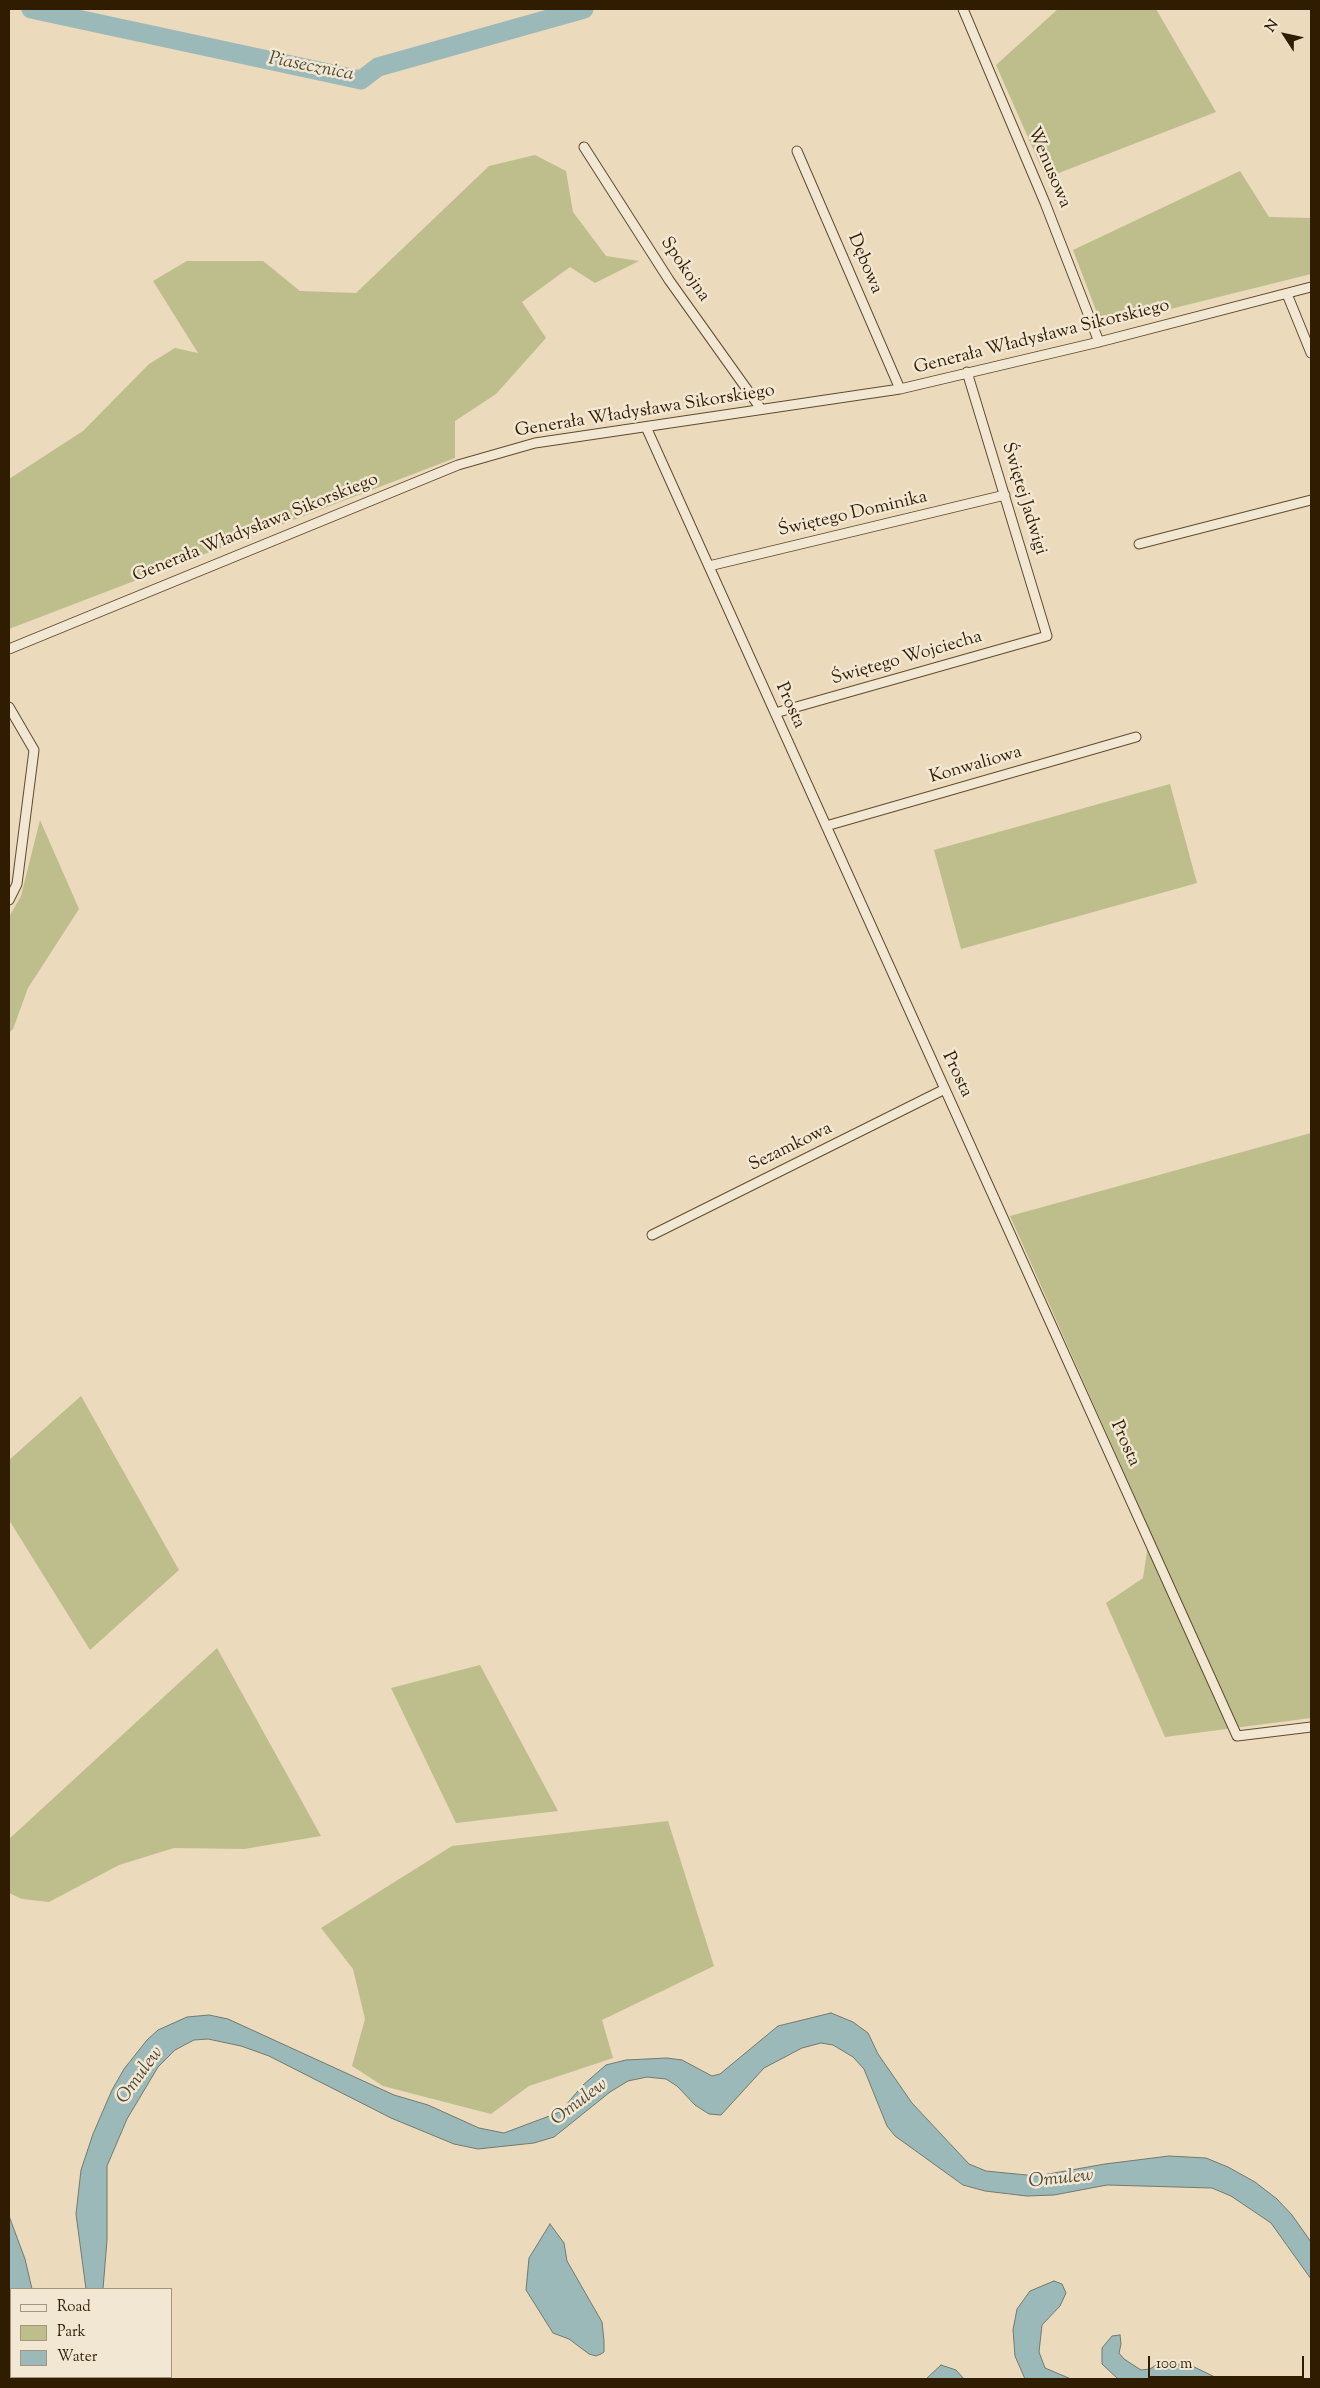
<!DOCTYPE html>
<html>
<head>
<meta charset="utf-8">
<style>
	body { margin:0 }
	#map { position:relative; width:1320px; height:2388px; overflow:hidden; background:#ebdabb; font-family:"Sorts Mill Goudy",serif }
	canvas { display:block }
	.frame { position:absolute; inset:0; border:10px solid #301c01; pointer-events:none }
	.legend { position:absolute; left:10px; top:2288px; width:162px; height:90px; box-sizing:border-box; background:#f2e7d3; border:1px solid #a4967f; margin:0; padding:6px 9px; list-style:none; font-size:15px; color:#301c01 }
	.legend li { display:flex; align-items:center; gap:10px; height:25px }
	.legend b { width:25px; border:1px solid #a4967f }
	.north { position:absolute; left:1260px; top:10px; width:50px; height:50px; -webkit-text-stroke:4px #f2e7d3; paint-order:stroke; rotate:305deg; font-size:14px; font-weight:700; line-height:20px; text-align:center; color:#301c01 }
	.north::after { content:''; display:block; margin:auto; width:18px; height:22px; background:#301c01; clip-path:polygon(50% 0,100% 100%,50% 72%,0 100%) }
	.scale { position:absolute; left:1148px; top:2356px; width:156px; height:22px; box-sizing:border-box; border:2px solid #301c01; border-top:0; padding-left:6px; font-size:15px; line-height:18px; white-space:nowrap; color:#301c01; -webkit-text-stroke:4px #f2e7d3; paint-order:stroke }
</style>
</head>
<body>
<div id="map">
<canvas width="1320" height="2388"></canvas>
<div class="frame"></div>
<ul class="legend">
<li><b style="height:6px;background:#f2e7d3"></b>Road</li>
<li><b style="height:14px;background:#bdbe8c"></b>Park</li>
<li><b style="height:14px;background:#9bb9b8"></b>Water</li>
</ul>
<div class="north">N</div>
<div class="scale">100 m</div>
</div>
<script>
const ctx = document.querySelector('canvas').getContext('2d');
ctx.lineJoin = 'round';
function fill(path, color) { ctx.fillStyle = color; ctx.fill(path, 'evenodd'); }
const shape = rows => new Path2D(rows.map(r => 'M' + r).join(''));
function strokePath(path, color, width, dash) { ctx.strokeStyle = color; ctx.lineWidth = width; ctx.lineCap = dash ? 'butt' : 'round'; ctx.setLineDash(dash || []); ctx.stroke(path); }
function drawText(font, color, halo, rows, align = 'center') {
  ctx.font = font + ' "Sorts Mill Goudy",serif'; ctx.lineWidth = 5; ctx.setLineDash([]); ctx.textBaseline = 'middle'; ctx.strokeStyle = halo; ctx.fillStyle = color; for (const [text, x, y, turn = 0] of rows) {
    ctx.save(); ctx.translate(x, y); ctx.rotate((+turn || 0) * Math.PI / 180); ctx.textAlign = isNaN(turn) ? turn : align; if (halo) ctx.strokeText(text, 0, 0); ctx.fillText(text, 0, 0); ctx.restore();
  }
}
const green = shape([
	[1058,9,1156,9,1216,112,1046,178,996,65],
	[535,155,566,171,573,212,606,256,639,261,595,283,570,267,522,302,546,338,496,394,455,421,455,458,9,629,9,479,83,431,149,364,175,348,198,353,153,281,187,261,263,261,300,291,356,293,489,166],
	[1240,171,1269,217,1311,218,1311,274,1102,326,1073,250],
	[1170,784,1197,883,961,949,934,850],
	[40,820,79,909,28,988,13,1029,9,1033,9,917,21,896],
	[1311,1133,1311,1718,1165,1737,1106,1603,1143,1578,1150,1531,1010,1216],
	[81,1396,179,1570,90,1650,9,1520,9,1460],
	[217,1648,321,1836,244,1849,174,1848,119,1865,49,1902,22,1899,9,1893,9,1839],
	[480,1665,558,1811,456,1823,391,1688],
	[668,1821,714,1966,602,2020,613,2058,529,2086,491,2114,383,2086,352,2066,365,2019,353,1969,321,1928,452,1846]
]);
const water = shape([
	[831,2013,853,2022,868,2033,878,2054,912,2103,969,2164,986,2171,1037,2176,1105,2164,1169,2156,1206,2158,1228,2167,1255,2182,1277,2199,1292,2215,1311,2242,1311,2279,1271,2223,1231,2196,1212,2188,1107,2185,1054,2195,1027,2196,985,2191,963,2185,895,2136,887,2126,864,2069,853,2057,833,2045,821,2043,802,2048,764,2068,721,2115,709,2114,695,2105,677,2086,666,2079,647,2077,628,2081,610,2092,554,2137,534,2143,478,2149,454,2144,391,2118,269,2056,241,2046,208,2039,194,2040,175,2050,158,2067,127,2119,107,2166,107,2240,103,2289,86,2289,76,2214,81,2170,93,2134,112,2090,124,2069,147,2040,158,2030,187,2017,209,2015,228,2019,394,2095,428,2105,479,2128,504,2133,560,2112,583,2085,606,2065,626,2060,667,2058,682,2060,712,2076,720,2074,778,2026,831,2013],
	[9,2216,25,2259,32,2289,11,2289,11,2295,9,2292,9,2216],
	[550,2224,564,2243,567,2261,602,2322,604,2341,604,2352,601,2354,596,2356,589,2354,569,2339,553,2333,526,2290,529,2258,550,2224],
	[1054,2281,1062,2284,1066,2293,1060,2306,1042,2325,1039,2352,1045,2368,1071,2379,1025,2379,1015,2356,1013,2330,1017,2309,1030,2291,1054,2281],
	[1120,2335,1121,2344,1119,2353,1124,2359,1141,2370,1150,2369,1156,2365,1188,2364,1219,2379,1118,2379,1102,2364,1102,2348,1112,2336,1120,2335],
	[941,2365,956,2370,964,2379,926,2379,941,2365]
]);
const river = shape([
	[31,9,361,80,378,67,584,9]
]);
const street = shape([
	[963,9,1045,203,1099,342],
	[584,147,669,280,761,409],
	[797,151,900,389],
	[1287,294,1311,353],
	[646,427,1237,1736,1311,1727],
	[1139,544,1311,500],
	[709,566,1005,495],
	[9,649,458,465,535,443,900,389,1099,342,1311,287],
	[9,707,34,750,17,884,9,900],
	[775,713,1047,636,967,372],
	[826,826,1136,737],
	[652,1235,945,1089]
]);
const streetNames = [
	["Wenusowa",1048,168,67],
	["Dębowa",864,264,67],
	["Spokojna",684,270,56],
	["Generała Władysława Sikorskiego",1042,338,-14],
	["Generała Władysława Sikorskiego",645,412,-9],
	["Świętej Jadwigi",1023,499,73],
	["Świętego Dominika",853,515,-13],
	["Generała Władysława Sikorskiego",256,529,-22],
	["Świętego Wojciecha",907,659,-16],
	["Prosta",789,706,66],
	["Konwaliowa",976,766,-16],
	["Prosta",956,1075,65],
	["Sezamkowa",791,1148,-26],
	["Prosta",1124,1444,66]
];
const waterNames = [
	["Piasecznica",311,68,11],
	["Omulew",141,2076,-54],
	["Omulew",580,2103,-37],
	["Omulew",1061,2180,-6]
];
fill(green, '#bdbe8c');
fill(water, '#9bb9b8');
strokePath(water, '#707a6f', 1);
strokePath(river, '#9bb9b8', 19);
strokePath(street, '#5f4c30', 11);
strokePath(street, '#f2e7d3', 9);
drawText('18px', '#301c01', '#f2e7d3', streetNames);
drawText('italic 19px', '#504b38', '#f2e7d3', waterNames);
</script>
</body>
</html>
